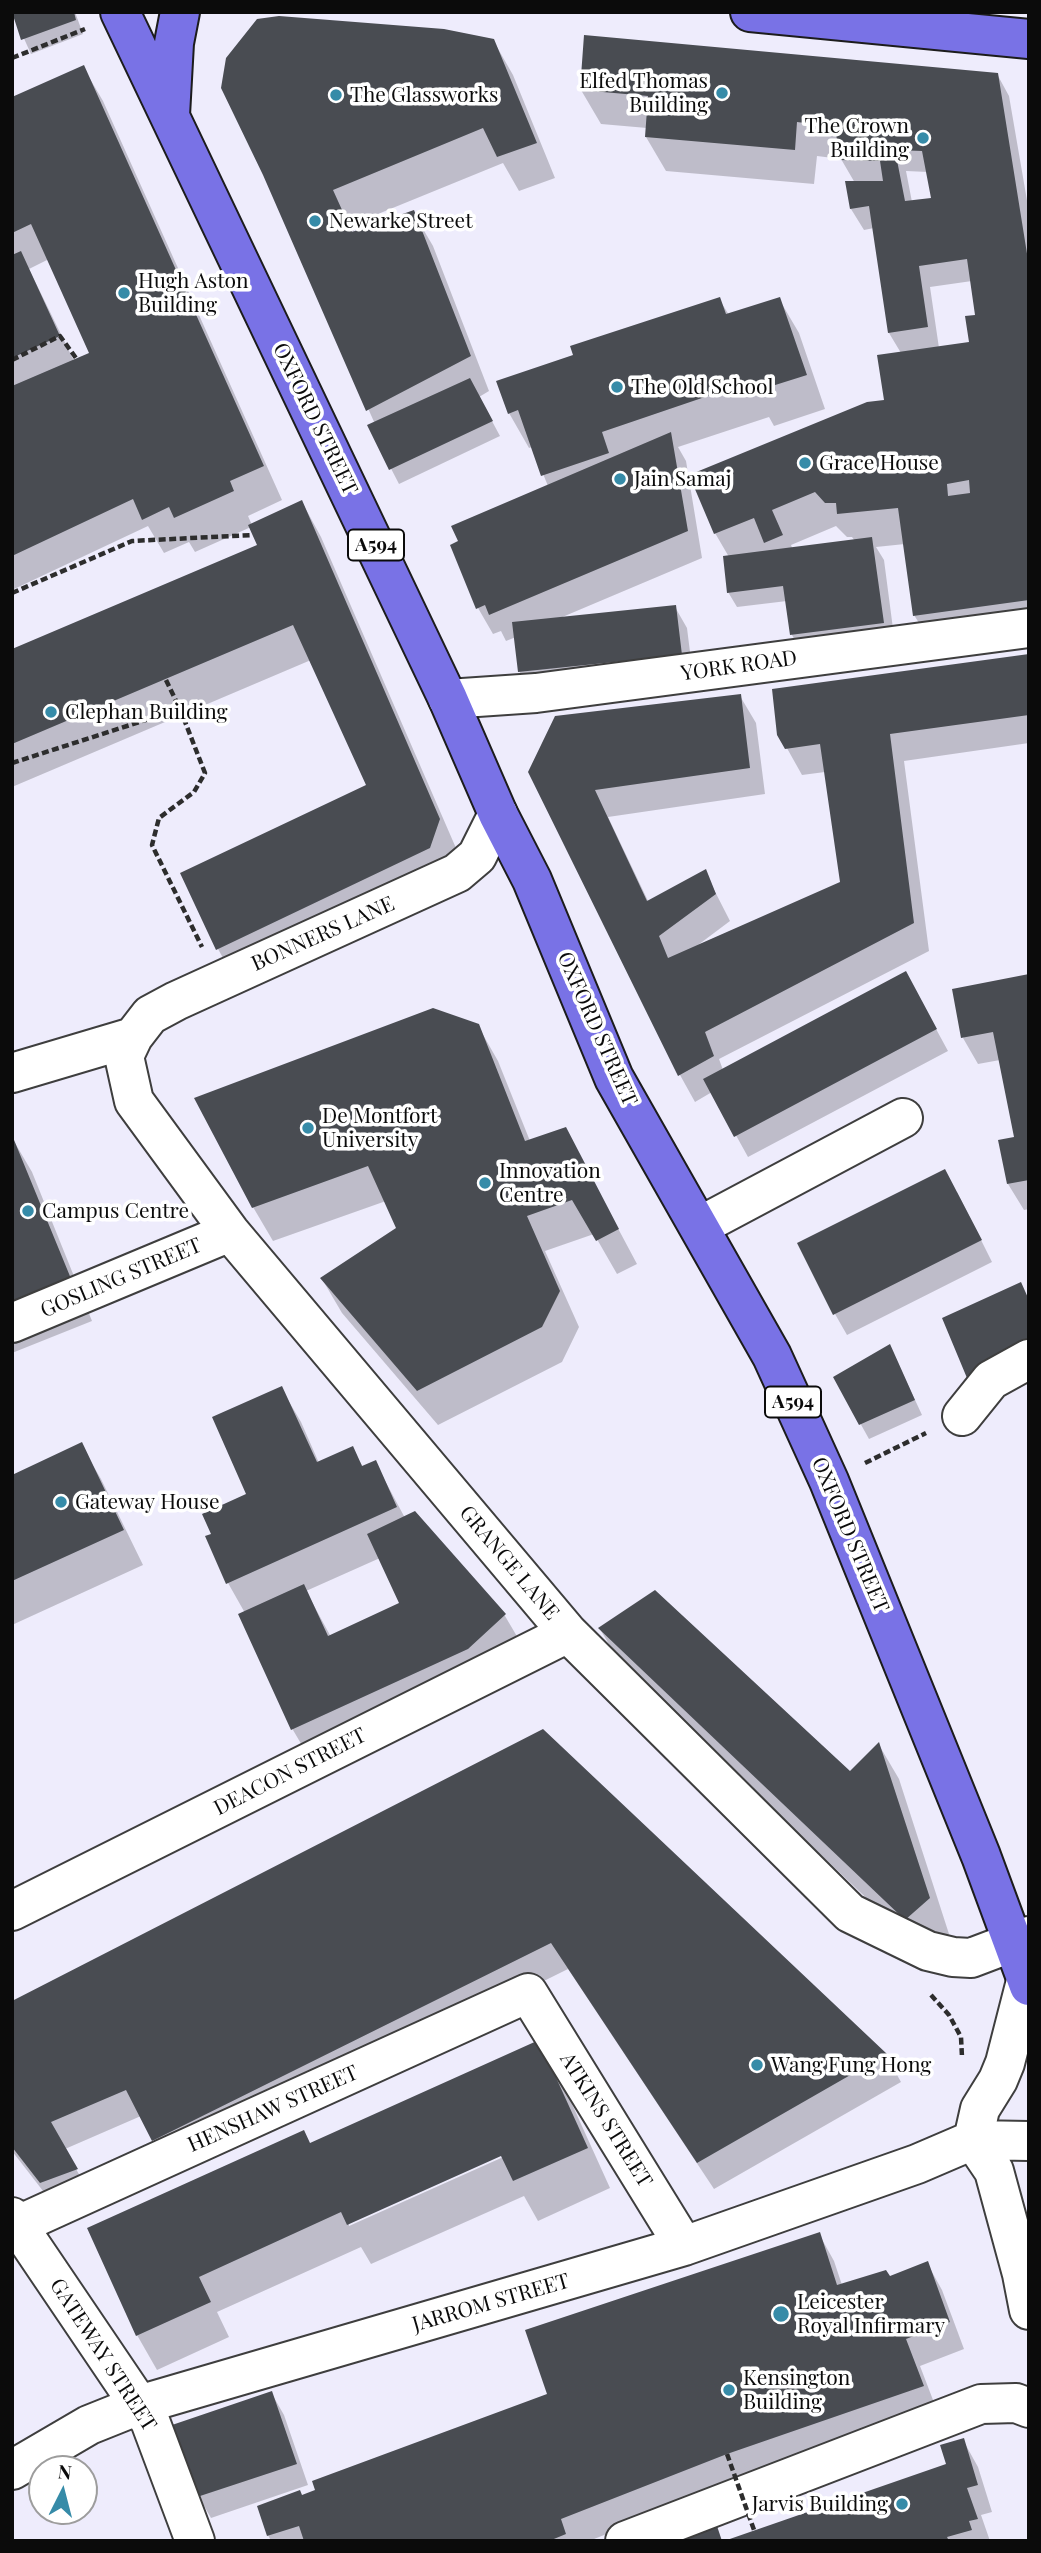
<!DOCTYPE html>
<html>
<head>
<meta charset="utf-8">
<style>
	body { margin:0 }
	#map { position:relative; width:1041px; height:2553px; overflow:hidden; background:#eeecfc; font-family:"Playfair Display",serif }
	canvas { display:block }
	.frame { position:absolute; inset:0; border:14px solid #0b0b0b; pointer-events:none }
	.north { position:absolute; left:28px; top:2455px; width:70px; height:70px; box-sizing:border-box; background:#fff; border:2px solid #9d9d9d; border-radius:50%; rotate:6deg; font-size:19px; font-weight:700; line-height:28px; text-align:center; color:#0b0b0b }
	.north::after { content:''; display:block; margin:auto; width:24px; height:32px; background:#368ba8; clip-path:polygon(50% 0,100% 100%,50% 72%,0 100%) }
</style>
</head>
<body>
<div id="map">
<canvas width="1041" height="2553"></canvas>
<div class="frame"></div>
<div class="north">N</div>
</div>
<script>
const ctx = document.querySelector('canvas').getContext('2d');
ctx.lineJoin = 'round';
function fill(path, color) { ctx.fillStyle = color; ctx.fill(path, 'evenodd'); }
const shape = rows => new Path2D(rows.map(r => 'M' + r).join(''));
function strokePath(path, color, width, dash) { ctx.strokeStyle = color; ctx.lineWidth = width; ctx.lineCap = dash ? 'butt' : 'round'; ctx.setLineDash(dash || []); ctx.stroke(path); }
function drawText(font, color, halo, rows, align = 'center') {
  ctx.font = font + ' "Playfair Display",serif'; ctx.lineWidth = 7; ctx.setLineDash([]); ctx.textBaseline = 'middle'; ctx.strokeStyle = halo; ctx.fillStyle = color; for (const [text, x, y, turn = 0] of rows) {
    ctx.save(); ctx.translate(x, y); ctx.rotate((+turn || 0) * Math.PI / 180); ctx.textAlign = isNaN(turn) ? turn : align; if (halo) ctx.strokeText(text, 0, 0); ctx.fillText(text, 0, 0); ctx.restore();
  }
}
const shadow = shape([
	[12,12,75,12,83,34,31,54],
	[586,37,997,74,1009,96,1029,212,1029,622,927,636,914,615,905,544,876,547,884,560,895,644,804,656,792,635,787,601,737,607,728,592,729,557,715,533,887,409,901,353,889,333,874,228,864,230,851,209,855,183,841,159,817,156,814,184,666,171,646,137,647,128,601,124,581,90],
	[906,171,928,172,934,199,912,202],
	[972,281,977,316,971,343,939,348,930,287],
	[836,526,847,537,852,537,855,541,793,550,791,545],
	[493,40,513,75,555,178,519,191,503,163,351,225,355,233,413,212,433,246,489,391,479,397,500,436,399,484,369,426,375,424,264,175],
	[83,67,103,101,282,500,248,516,252,525,302,502,321,537,459,855,237,983,218,949,368,785,311,660,12,787,12,651,260,546,251,527,195,552,189,542,164,553,148,526,12,590,12,98],
	[49,259,91,354,74,361,29,269],
	[719,299,729,315,779,299,799,333,825,409,774,426,769,417,678,447,686,461,702,558,560,618,675,607,687,628,693,676,532,692,519,671,516,637,506,641,501,631,493,634,478,608,548,486,532,447,529,448,509,413,575,356],
	[1029,656,1029,743,904,761,929,951,719,1059,723,1070,917,994,948,1051,748,1157,712,1092,695,1102,680,1075,530,772,740,696,756,723,765,794,608,817,649,903,705,872,730,921,698,945,841,883,825,772,802,775,779,734],
	[1029,976,1029,1209,1024,1210,1008,1184,1017,1138,1000,1060,978,1064,963,1038],
	[478,1026,498,1061,530,1141,565,1129,637,1264,617,1274,594,1234,545,1251,579,1327,562,1362,438,1425,342,1313,322,1279,398,1228,386,1201,273,1241,253,1207],
	[12,1138,32,1172,92,1321,12,1353],
	[957,1192,992,1262,847,1335,835,1314],
	[890,1346,922,1415,869,1439,835,1378],
	[281,1388,301,1422,319,1463,352,1448,363,1467,375,1462,405,1518,415,1514,505,1616,525,1650,313,1764,293,1730,240,1615,245,1613,228,1583,213,1535,249,1495],
	[380,1558,401,1603,331,1637,306,1591],
	[81,1445,101,1479,143,1565,12,1625,12,1477],
	[600,1629,850,1773,879,1745,899,1779,949,1934,925,1954,620,1663],
	[542,1731,886,2055,901,2082,714,2189,568,1969,169,2167,141,2116,65,2149,91,2196,57,2209,12,2151,12,2003],
	[539,2042,562,2082,610,2188,538,2221,524,2196,371,2264,361,2247,217,2312,229,2337,157,2370,137,2335,310,2145],
	[509,2150,510,2154,349,2226,349,2222],
	[819,2234,834,2261,842,2285,890,2278,927,2263,942,2290,964,2349,920,2366,938,2413,743,2480,589,2541,271,2541,268,2535,302,2497,549,2395],
	[272,2394,284,2415,308,2485,211,2518,199,2497],
	[963,2440,978,2467,992,2512,981,2515,990,2541,727,2541,948,2465]
]);
const building = shape([
	[12,12,74,12,76,20,21,40],
	[279,16,444,29,494,39,537,143,497,157,483,128,333,190,352,232,414,210,471,356,366,411,263,175,221,88,226,58,257,19],
	[584,35,998,73,1029,266,1029,600,913,616,898,508,837,514,836,503,825,503,815,492,772,510,783,535,764,543,754,518,714,534,689,475,867,402,884,400,877,355,969,342,965,316,975,315,967,259,919,266,928,327,888,333,869,206,850,209,845,181,883,181,880,161,840,160,835,127,797,122,795,150,645,137,648,96,580,90],
	[895,150,922,151,931,198,905,201],
	[969,480,970,493,948,496,947,484],
	[84,65,264,466,230,481,234,491,174,518,169,507,142,520,133,499,12,556,12,386,89,353,31,224,12,233,12,97],
	[21,251,60,336,12,358,12,255],
	[720,297,726,314,780,297,807,375,753,392,749,382,602,432,609,453,541,476,518,410,508,414,496,381,573,355,570,346],
	[470,378,493,421,389,470,367,425],
	[671,432,688,531,489,615,485,605,476,609,450,545,458,541,451,526],
	[302,500,440,819,430,848,216,950,180,873,366,785,293,625,12,744,12,649,257,545,248,525],
	[872,537,884,623,790,635,783,586,727,593,723,556],
	[676,605,682,655,518,672,512,622],
	[1029,654,1029,715,890,734,914,923,705,1032,714,1056,678,1076,528,772,555,716,741,694,750,768,595,790,647,901,706,869,716,894,659,936,668,958,840,882,820,744,785,749,777,735,772,689],
	[906,971,937,1029,734,1137,703,1079],
	[1029,974,1029,1180,1007,1184,998,1140,1014,1137,993,1032,961,1038,952,989],
	[433,1008,479,1024,525,1141,566,1127,619,1229,596,1241,572,1200,527,1216,560,1291,542,1327,417,1391,320,1278,396,1228,368,1166,252,1208,194,1098],
	[12,1135,74,1286,12,1311],
	[945,1169,982,1240,833,1315,797,1243],
	[1021,1282,1029,1300,1029,1350,967,1378,942,1318],
	[890,1344,915,1400,859,1425,833,1377],
	[282,1386,317,1462,353,1446,362,1466,376,1460,397,1507,226,1584,205,1536,211,1534,202,1514,246,1494,212,1417],
	[82,1442,124,1530,12,1581,12,1475],
	[415,1511,506,1614,468,1649,291,1730,238,1614,304,1584,328,1636,399,1603,367,1534],
	[655,1590,850,1771,879,1742,930,1898,905,1920,598,1628],
	[543,1729,887,2054,697,2163,551,1943,152,2141,126,2090,51,2122,78,2169,40,2183,12,2147,12,2001],
	[539,2040,588,2148,513,2181,501,2156,347,2225,341,2212,199,2277,211,2302,136,2336,87,2228,304,2130,310,2143],
	[820,2232,837,2285,886,2270,890,2276,928,2261,950,2322,906,2339,924,2386,727,2454,561,2519,566,2534,549,2541,304,2541,299,2526,267,2536,257,2506,300,2490,302,2495,315,2490,312,2481,547,2394,525,2330],
	[272,2391,297,2464,197,2497,172,2425],
	[964,2438,978,2485,967,2488,978,2519,969,2521,972,2530,947,2537,949,2541,724,2541,946,2464,940,2445],
	[715,2520,722,2541,666,2541]
]);
const path = shape([
	[12,58,85,29],
	[12,360,60,336,76,358],
	[12,593,132,541,253,535],
	[166,680,180,709,205,773,194,792,159,818,152,845,202,947],
	[12,763,180,709],
	[865,1463,926,1433],
	[931,1995,949,2015,961,2037,962,2057]
]);
const minor = shape([
	[448,699,536,693,1029,628],
	[498,814,477,856,457,873,176,1001,150,1015,133,1037,124,1056,134,1101,230,1232,568,1633,850,1913,928,1951,953,1957,971,1958,1029,1936],
	[12,1073,133,1037],
	[700,1226,903,1118],
	[12,1323,230,1232],
	[962,1416,991,1380,1029,1359],
	[12,1911,568,1633],
	[973,2140,994,2171,1022,2274,1029,2310],
	[973,2140,980,2109,998,2080,1005,2063,1026,1981],
	[12,2217,150,2421,195,2541],
	[18,2225,528,1993,684,2246],
	[12,2470,89,2425,139,2405,684,2246,917,2164,973,2140,1029,2141],
	[625,2541,981,2404,1016,2403,1029,2408]
]);
const major = shape([
	[120,12,448,699,498,814,532,880,614,1078,772,1356,829,1481,981,1856,1029,1986],
	[750,12,1029,39],
	[170,115,174,43,180,12]
]);
const pathBridge = shape([
	[727,2454,754,2530]
]);
const markers = [
	[722,93,7,"#368ba8"],
	[336,95,7,"#368ba8"],
	[923,138,7,"#368ba8"],
	[315,221,7,"#368ba8"],
	[124,293,7,"#368ba8"],
	[617,387,7,"#368ba8"],
	[805,463,7,"#368ba8"],
	[620,479,7,"#368ba8"],
	[51,712,7,"#368ba8"],
	[308,1128,7,"#368ba8"],
	[485,1183,7,"#368ba8"],
	[28,1211,7,"#368ba8"],
	[61,1502,7,"#368ba8"],
	[757,2065,7,"#368ba8"],
	[781,2314,9,"#368ba8"],
	[729,2390,7,"#368ba8"],
	[902,2504,7,"#368ba8"]
];
const shields = [
	[376,545,56],
	[793,1402,56]
];
const shieldNames = [
	["A594",376,545],
	["A594",793,1402]
];
const poiNames = [
	["Elfed Thomas",708,81,"right"],
	["Building",708,105,"right"],
	["The Glassworks",350,95],
	["The Crown",909,126,"right"],
	["Building",909,150,"right"],
	["Newarke Street",329,221],
	["Hugh Aston",138,281],
	["Building",138,305],
	["The Old School",631,387],
	["Grace House",819,463],
	["Jain Samaj",634,479],
	["Clephan Building",65,712],
	["De Montfort",322,1116],
	["University",322,1140],
	["Innovation",499,1171],
	["Centre",499,1195],
	["Campus Centre",42,1211],
	["Gateway House",75,1502],
	["Wang Fung Hong",771,2065],
	["Leicester",797,2302],
	["Royal Infirmary",797,2326],
	["Kensington",743,2378],
	["Building",743,2402],
	["Jarvis Building",888,2504,"right"]
];
const streetNames = [
	["OXFORD STREET",315,419,64],
	["YORK ROAD",739,666,-8],
	["BONNERS LANE",323,934,-24],
	["OXFORD STREET",597,1029,66],
	["GOSLING STREET",121,1278,-23],
	["OXFORD STREET",850,1535,67],
	["GRANGE LANE",509,1563,50],
	["DEACON STREET",290,1772,-27],
	["HENSHAW STREET",273,2109,-24],
	["ATKINS STREET",606,2120,58],
	["JARROM STREET",491,2303,-16],
	["GATEWAY STREET",103,2355,57]
];
fill(shadow, '#0003');
fill(building, '#494c52');
strokePath(minor, '#3e3e3e', 42);
strokePath(major, '#1c1c1c', 42);
strokePath(path, '#2d2d2d', 4.5, [7, 3.5]);
strokePath(minor, '#fff', 38);
strokePath(major, '#7972e6', 38);
strokePath(pathBridge, '#2d2d2d', 4.5, [7, 3.5]);
for (const [x, y, r, color] of markers) { const dot = new Path2D(); dot.arc(x, y, r, 0, 2 * Math.PI); ctx.fillStyle = color; ctx.fill(dot); strokePath(dot, '#fff', 2.5); }
for (const [x, y, w] of shields) { const box = new Path2D(); box.roundRect(x - w / 2, y - 15.5, w, 31, 5); ctx.fillStyle = '#fff'; ctx.fill(box); strokePath(box, '#0b0b0b', 2); }
drawText('bold 19px', '#0b0b0b', null, shieldNames);
drawText('21px', '#0b0b0b', '#fff', poiNames, 'left');
drawText('21px', '#0b0b0b', '#fff', streetNames);
</script>
</body>
</html>
